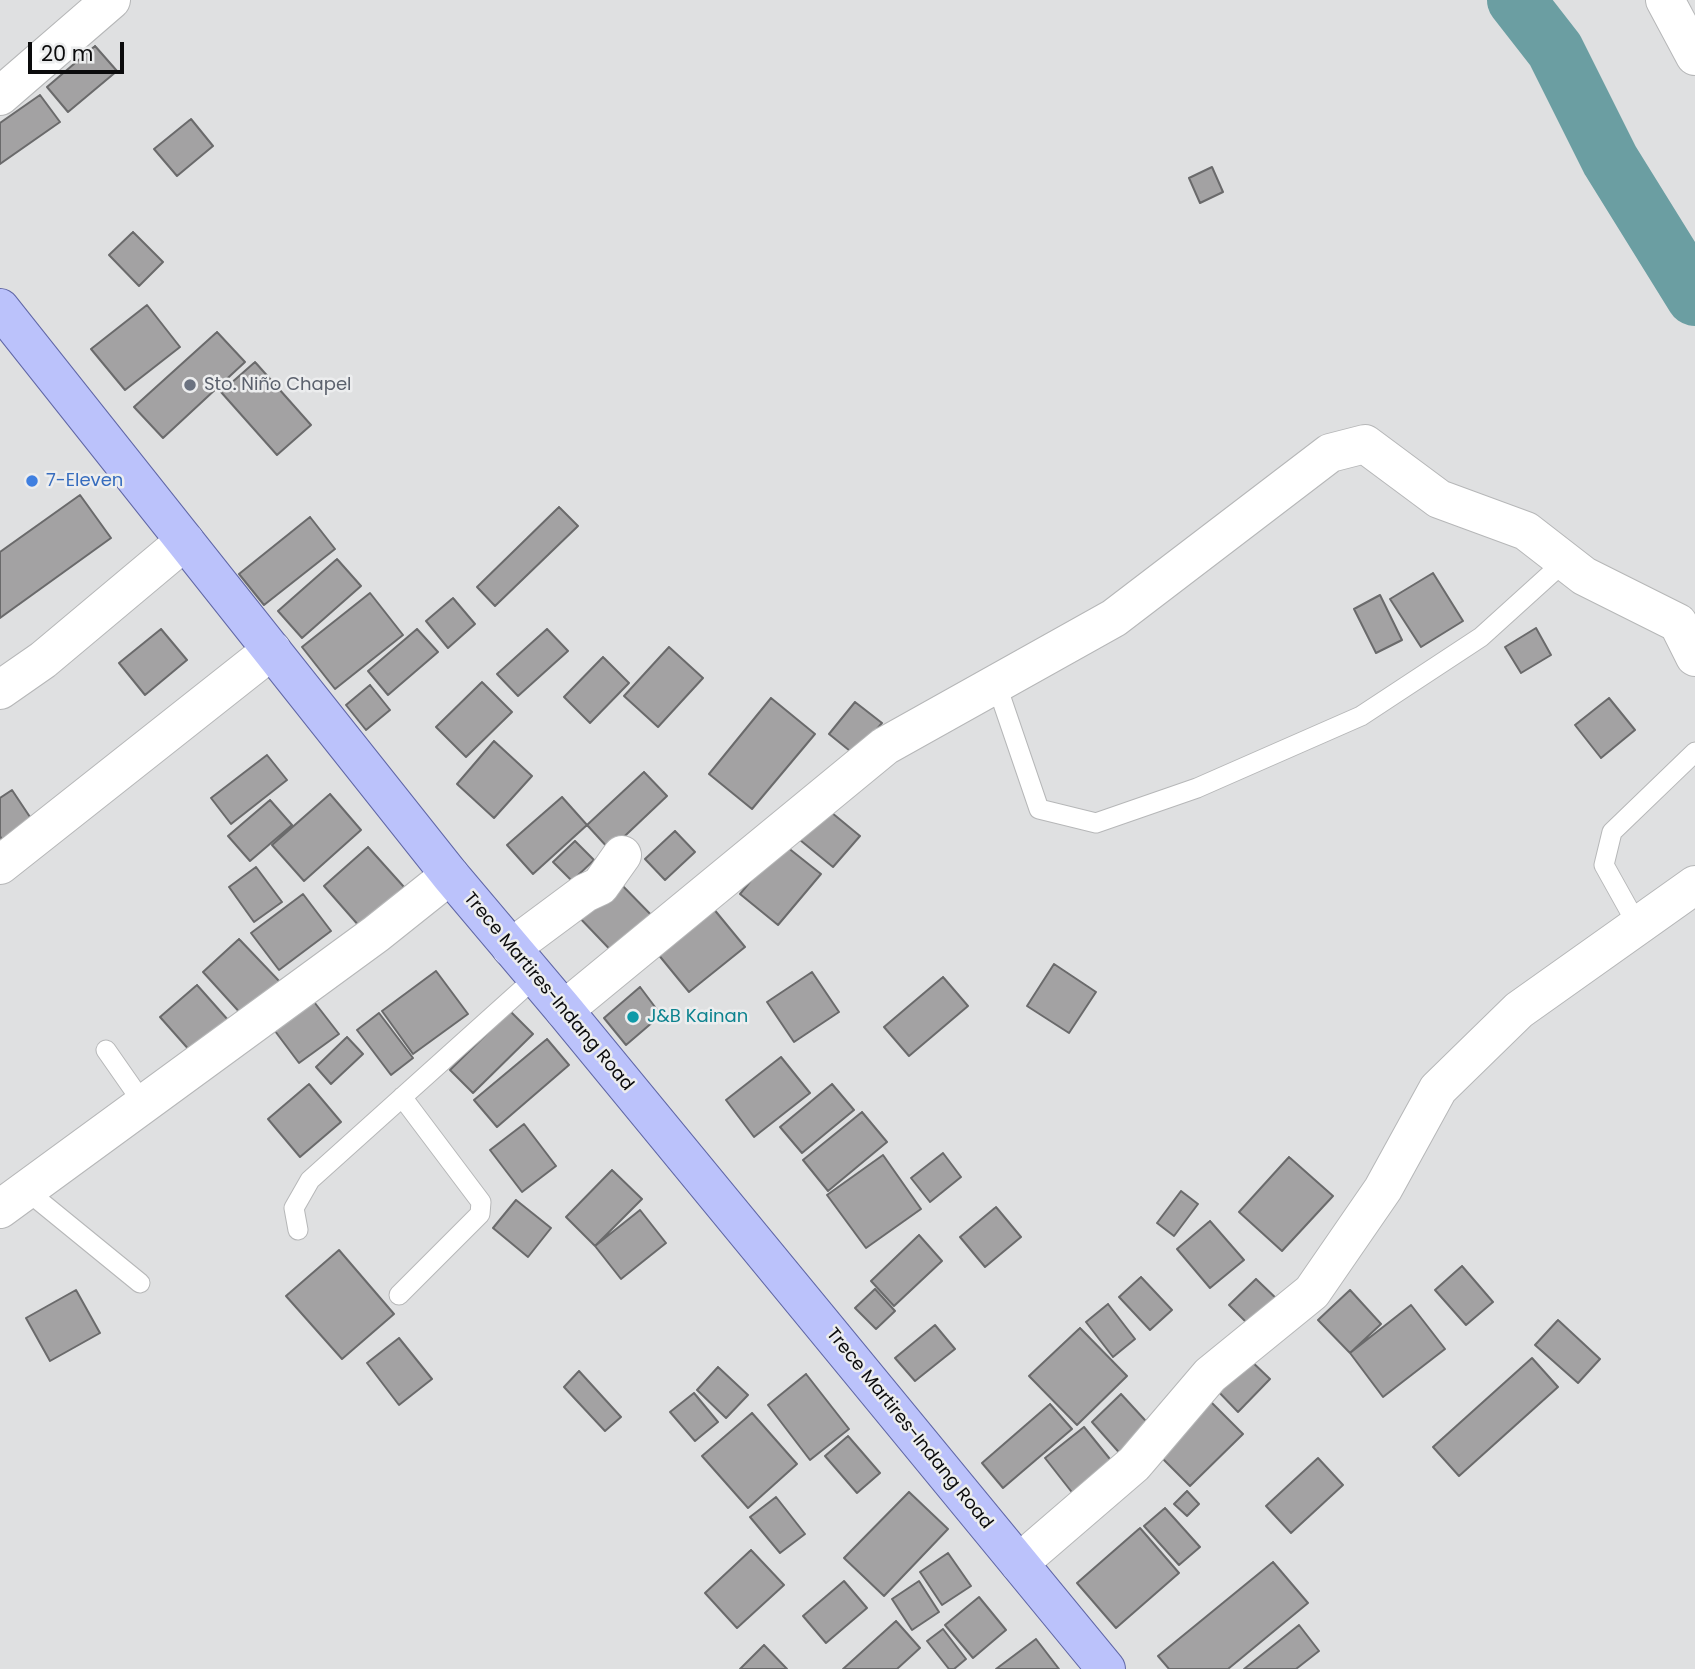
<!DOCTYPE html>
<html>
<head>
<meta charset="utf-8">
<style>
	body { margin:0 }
	#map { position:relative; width:1695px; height:1669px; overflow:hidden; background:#dfe0e1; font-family:Poppins,sans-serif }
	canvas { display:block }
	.scale { position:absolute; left:28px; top:42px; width:96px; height:32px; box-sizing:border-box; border:4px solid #0b0b0c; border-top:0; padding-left:9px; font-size:21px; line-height:24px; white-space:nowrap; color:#0b0b0c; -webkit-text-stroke:5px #ecedee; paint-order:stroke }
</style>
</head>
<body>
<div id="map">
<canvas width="1695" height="1669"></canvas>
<div class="scale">20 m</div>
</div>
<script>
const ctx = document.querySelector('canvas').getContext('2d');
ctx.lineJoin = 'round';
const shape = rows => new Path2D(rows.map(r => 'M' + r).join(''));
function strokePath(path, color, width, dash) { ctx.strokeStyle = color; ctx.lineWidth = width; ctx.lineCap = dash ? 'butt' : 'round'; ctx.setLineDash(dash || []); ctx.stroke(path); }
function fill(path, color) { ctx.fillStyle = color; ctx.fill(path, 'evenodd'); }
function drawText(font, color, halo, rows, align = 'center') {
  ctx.font = font + ' Poppins,sans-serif'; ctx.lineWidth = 5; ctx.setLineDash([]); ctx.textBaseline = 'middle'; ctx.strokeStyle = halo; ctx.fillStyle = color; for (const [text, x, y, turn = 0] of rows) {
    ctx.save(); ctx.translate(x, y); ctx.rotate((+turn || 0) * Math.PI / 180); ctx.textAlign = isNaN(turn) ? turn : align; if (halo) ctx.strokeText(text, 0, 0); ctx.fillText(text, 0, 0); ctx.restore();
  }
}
const river = shape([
	[1516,0,1555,50,1610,160,1695,297]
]);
const building = shape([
	[95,46,117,71,68,112,47,87,95,46],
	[40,95,60,122,0,164,0,123,40,95],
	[191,119,213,146,177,176,154,149,191,119],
	[1212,167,1223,192,1200,203,1189,178,1212,167],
	[133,232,163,262,139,286,109,255,133,232],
	[147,305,180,347,125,390,91,349,147,305],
	[217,332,245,362,163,438,134,407,217,332],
	[255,362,311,425,277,455,221,392,255,362],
	[80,495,111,538,0,618,0,552,80,495],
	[559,507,578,526,495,606,477,587,559,507],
	[310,517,335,549,264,605,239,574,310,517],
	[337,559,361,586,302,638,278,611,337,559],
	[1433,573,1463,621,1421,647,1390,599,1433,573],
	[370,593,403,635,335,689,302,647,370,593],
	[1380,595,1402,640,1376,653,1354,609,1380,595],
	[453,598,475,624,448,648,426,621,453,598],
	[1536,628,1551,655,1521,673,1505,647,1536,628],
	[161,629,187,660,145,695,119,663,161,629],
	[417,629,438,652,388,695,368,671,417,629],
	[547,629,568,651,518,696,497,674,547,629],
	[669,647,703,678,658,727,624,696,669,647],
	[603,657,629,683,590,723,564,697,603,657],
	[482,682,512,712,466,757,436,727,482,682],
	[370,685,390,710,366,730,346,705,370,685],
	[771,698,815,734,752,809,709,774,771,698],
	[1609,698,1635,730,1601,758,1575,725,1609,698],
	[855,702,882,723,855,755,829,734,855,702],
	[494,741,532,776,494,818,457,784,494,741],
	[267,755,287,780,231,824,211,798,267,755],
	[644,772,667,796,610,850,587,825,644,772],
	[12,790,32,820,2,840,0,836,0,798,12,790],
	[330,794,361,830,304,881,272,845,330,794],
	[562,797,587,825,533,874,507,845,562,797],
	[270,800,292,825,250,861,228,836,270,800],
	[826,808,860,836,833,867,800,840,826,808],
	[675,831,695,852,665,880,645,859,675,831],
	[575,841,594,860,572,881,553,862,575,841],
	[782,843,821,874,778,925,740,894,782,843],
	[368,847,404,887,360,927,324,886,368,847],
	[256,867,282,902,254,922,229,887,256,867],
	[614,877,660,924,621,961,576,914,614,877],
	[303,894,331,931,279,970,251,933,303,894],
	[708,902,745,947,689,992,653,948,708,902],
	[239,939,280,982,243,1016,203,972,239,939],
	[1054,964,1096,992,1069,1033,1027,1006,1054,964],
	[436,971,468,1014,413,1054,382,1011,436,971],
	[812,972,839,1012,794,1042,767,1002,812,972],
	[943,977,968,1006,909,1056,884,1027,943,977],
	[197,985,228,1020,191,1052,160,1017,197,985],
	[640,987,661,1015,626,1045,604,1018,640,987],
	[311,998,339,1034,299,1063,272,1027,311,998],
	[510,1011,533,1034,473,1093,450,1070,510,1011],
	[379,1013,413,1058,391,1075,357,1030,379,1013],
	[347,1037,363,1054,331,1084,316,1067,347,1037],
	[547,1039,569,1065,497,1127,474,1100,547,1039],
	[781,1057,810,1093,754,1137,726,1100,781,1057],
	[309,1084,341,1122,300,1157,268,1119,309,1084],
	[832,1084,854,1110,802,1153,780,1127,832,1084],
	[862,1112,887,1142,828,1191,803,1160,862,1112],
	[524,1124,556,1166,522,1192,490,1150,524,1124],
	[943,1153,961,1177,930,1202,911,1178,943,1153],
	[883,1155,921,1209,866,1248,827,1195,883,1155],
	[1289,1157,1333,1196,1282,1251,1239,1212,1289,1157],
	[612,1170,642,1199,595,1246,566,1217,612,1170],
	[1181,1191,1198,1204,1174,1236,1157,1223,1181,1191],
	[516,1200,551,1228,528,1257,493,1228,516,1200],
	[996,1207,1021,1237,985,1267,960,1237,996,1207],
	[640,1210,666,1243,621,1279,595,1246,640,1210],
	[1210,1221,1244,1260,1210,1288,1177,1249,1210,1221],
	[919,1235,942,1261,894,1306,871,1281,919,1235],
	[339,1250,394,1314,342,1359,286,1296,339,1250],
	[1462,1266,1493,1302,1466,1325,1435,1290,1462,1266],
	[1141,1277,1172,1310,1150,1330,1119,1297,1141,1277],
	[1256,1279,1281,1303,1254,1330,1229,1305,1256,1279],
	[875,1289,895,1311,876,1329,855,1308,875,1289],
	[76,1290,100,1333,50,1361,26,1318,76,1290],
	[1350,1290,1381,1324,1350,1353,1318,1320,1350,1290],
	[1108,1304,1135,1339,1113,1357,1086,1322,1108,1304],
	[1411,1305,1445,1349,1383,1397,1350,1353,1411,1305],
	[1558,1320,1600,1359,1578,1383,1535,1345,1558,1320],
	[935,1325,955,1349,915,1381,895,1358,935,1325],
	[1080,1328,1127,1376,1077,1425,1029,1376,1080,1328],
	[399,1338,432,1379,399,1405,367,1363,399,1338],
	[1247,1357,1270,1379,1238,1412,1215,1388,1247,1357],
	[1532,1358,1558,1387,1459,1476,1433,1447,1532,1358],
	[718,1367,748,1395,726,1418,697,1390,718,1367],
	[579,1371,621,1417,605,1431,564,1387,579,1371],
	[806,1374,849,1429,810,1460,768,1405,806,1374],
	[694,1393,718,1422,695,1441,670,1412,694,1393],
	[1121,1394,1155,1431,1124,1458,1092,1422,1121,1394],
	[1204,1395,1243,1434,1190,1486,1151,1447,1204,1395],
	[1050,1404,1072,1429,1003,1488,982,1463,1050,1404],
	[752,1413,797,1464,748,1508,702,1456,752,1413],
	[1084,1427,1118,1469,1078,1500,1045,1458,1084,1427],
	[848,1436,880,1473,857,1493,825,1456,848,1436],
	[1318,1458,1343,1485,1291,1533,1266,1506,1318,1458],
	[1187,1491,1199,1504,1187,1516,1174,1504,1187,1491],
	[909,1492,948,1529,884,1596,844,1558,909,1492],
	[776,1497,805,1534,780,1553,750,1517,776,1497],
	[1165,1508,1200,1547,1179,1565,1144,1526,1165,1508],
	[1140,1528,1179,1573,1116,1628,1077,1583,1140,1528],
	[751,1550,784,1585,737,1628,705,1593,751,1550],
	[948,1553,971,1586,942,1605,920,1572,948,1553],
	[1273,1562,1308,1603,1228,1669,1169,1669,1158,1656,1273,1562],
	[844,1581,867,1608,826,1643,803,1616,844,1581],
	[919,1581,939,1612,912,1630,892,1599,919,1581],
	[979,1597,1006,1630,973,1658,945,1625,979,1597],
	[896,1621,920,1648,897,1669,843,1669,896,1621],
	[1299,1625,1319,1651,1296,1669,1244,1669,1299,1625],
	[943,1629,966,1659,954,1669,949,1669,927,1641,943,1629],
	[1036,1639,1059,1669,996,1669,1036,1639],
	[764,1645,787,1669,740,1669,764,1645]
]);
const lane = shape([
	[996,683,1039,809,1096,823,1197,788,1361,716,1481,637,1565,561],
	[1638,926,1604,865,1612,832,1695,752],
	[106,1050,143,1103],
	[26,1190,140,1283],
	[298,1230,294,1208,310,1180,536,977],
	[399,1295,480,1214,481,1202,402,1097]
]);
const street = shape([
	[1665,0,1695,56],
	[0,96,111,0],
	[0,690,43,660,185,541],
	[0,865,272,650],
	[511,948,585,893,600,886,622,855],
	[564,1010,885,746,1114,618,1330,453,1365,444,1439,499,1526,531,1584,576,1678,623,1695,657],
	[0,1209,376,934,450,875],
	[1019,1563,1134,1464,1210,1375,1312,1292,1383,1189,1438,1089,1519,1010,1695,885]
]);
const primary = shape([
	[0,308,450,875,564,1010,1106,1669]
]);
const markers = [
	[190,385,7,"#6b7280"],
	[32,481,7,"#3f7fe0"],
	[633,1017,7,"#0f9aa8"]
];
const worshipNames = [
	["Sto. Niño Chapel",204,385]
];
const shopNames = [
	["7-Eleven",46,481]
];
const streetNames = [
	["Trece Martires-Indang Road",548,992,50],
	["Trece Martires-Indang Road",909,1429,51]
];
const cultureNames = [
	["J&B Kainan",647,1017]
];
strokePath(river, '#6b9ea2', 58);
fill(building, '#a3a2a3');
strokePath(building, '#6a6a6b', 2);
strokePath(lane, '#b6b7b8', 21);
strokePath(street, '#b6b7b8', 40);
strokePath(primary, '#6067a6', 40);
strokePath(lane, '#fff', 19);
strokePath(street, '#fff', 38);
strokePath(primary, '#bbc2fb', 38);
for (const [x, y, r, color] of markers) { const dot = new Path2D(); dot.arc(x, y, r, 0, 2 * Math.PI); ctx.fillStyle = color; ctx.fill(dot); strokePath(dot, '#ecedee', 2.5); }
drawText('18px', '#5b616d', '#ecedee', worshipNames, 'left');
drawText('18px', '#366cbe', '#ecedee', shopNames, 'left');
drawText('18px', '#0b0b0c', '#ecedee', streetNames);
drawText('18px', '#0d838f', '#ecedee', cultureNames, 'left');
</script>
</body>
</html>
